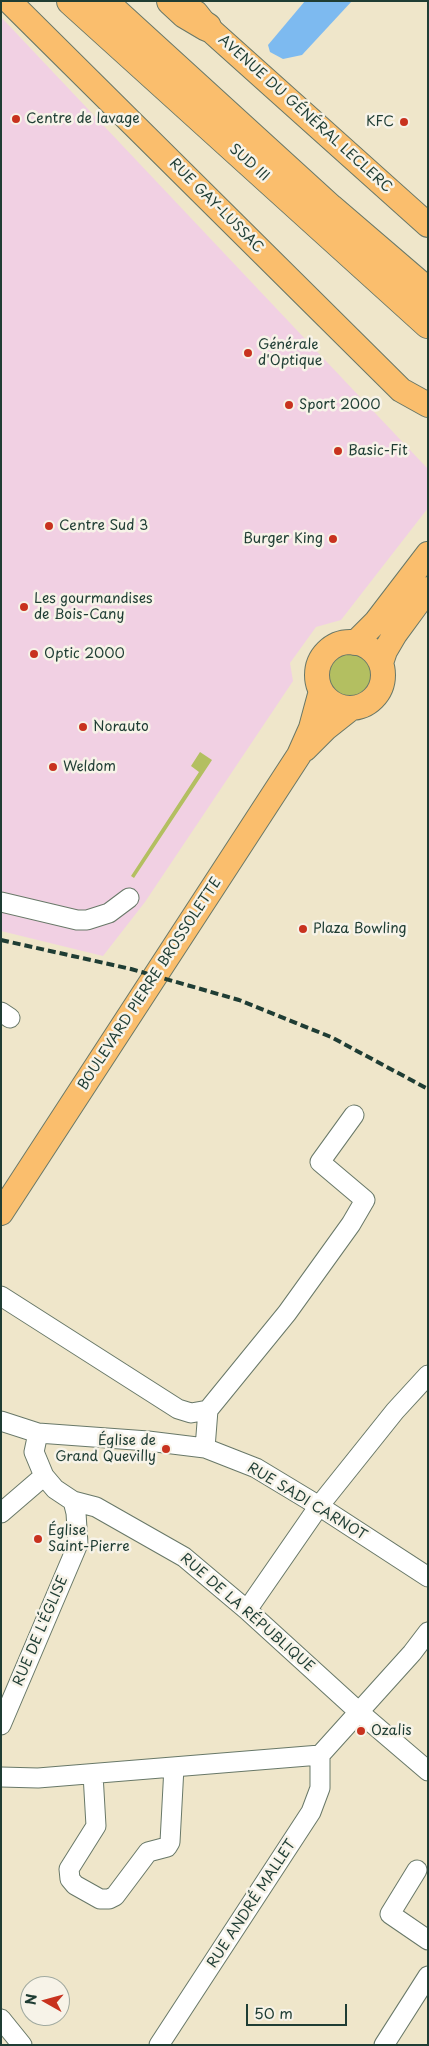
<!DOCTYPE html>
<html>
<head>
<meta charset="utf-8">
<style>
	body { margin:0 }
	#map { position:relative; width:429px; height:2046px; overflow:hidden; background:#efe6ca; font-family:"Playpen Sans",sans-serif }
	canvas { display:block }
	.frame { position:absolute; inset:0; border:2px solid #1f3d34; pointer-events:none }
	.north { position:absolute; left:20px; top:1976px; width:50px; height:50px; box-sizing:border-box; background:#f7f3e8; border:1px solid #a1aaa0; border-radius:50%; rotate:277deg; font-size:14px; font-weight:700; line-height:20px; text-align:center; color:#1f3d34 }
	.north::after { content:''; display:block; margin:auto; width:18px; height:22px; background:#c8321e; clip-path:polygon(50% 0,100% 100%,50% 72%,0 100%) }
	.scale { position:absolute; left:246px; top:2004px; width:101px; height:22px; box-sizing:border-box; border:2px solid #1f3d34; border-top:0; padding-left:6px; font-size:15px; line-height:18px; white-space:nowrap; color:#1f3d34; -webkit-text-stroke:4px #f7f3e8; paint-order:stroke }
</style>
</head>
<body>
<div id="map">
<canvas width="429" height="2046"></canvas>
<div class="frame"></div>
<div class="north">N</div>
<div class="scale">50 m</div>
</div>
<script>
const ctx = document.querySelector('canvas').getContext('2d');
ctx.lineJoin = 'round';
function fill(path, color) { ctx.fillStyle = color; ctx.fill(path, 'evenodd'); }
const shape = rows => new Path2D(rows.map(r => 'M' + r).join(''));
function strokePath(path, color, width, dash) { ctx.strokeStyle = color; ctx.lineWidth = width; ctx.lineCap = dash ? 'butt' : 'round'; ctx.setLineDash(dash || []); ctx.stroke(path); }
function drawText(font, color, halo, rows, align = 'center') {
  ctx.font = font + ' "Playpen Sans",sans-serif'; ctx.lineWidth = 5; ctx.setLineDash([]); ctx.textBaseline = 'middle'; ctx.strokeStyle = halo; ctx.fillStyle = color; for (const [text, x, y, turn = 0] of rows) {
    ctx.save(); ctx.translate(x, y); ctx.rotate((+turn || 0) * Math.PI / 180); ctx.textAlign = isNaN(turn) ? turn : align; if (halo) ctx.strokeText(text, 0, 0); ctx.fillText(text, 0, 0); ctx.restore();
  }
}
const built = shape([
	[1,17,428,469,428,508,341,620,316,627,290,663,293,681,145,902,103,956,1,931]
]);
const green = shape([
	'327 674a23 23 0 1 1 46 0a23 23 0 1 1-46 0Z',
	[200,752,212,760,134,878,131,876,199,772,191,766]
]);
const water = shape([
	[305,1,352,1,302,55,283,59,270,52,268,45]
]);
const minor = shape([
	[1,902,77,920,87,920,109,913,129,898],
	[1,1012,10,1018],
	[1,1296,178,1409,191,1413,208,1410],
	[1,1421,38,1433,148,1441,205,1448,256,1468,319,1506,428,1577],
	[205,1448,208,1410,287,1313,351,1224,365,1200,320,1162,354,1115],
	[73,1501,96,1507,184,1557,247,1610,359,1712,428,1771],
	[1,1513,44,1476],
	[247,1610,319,1506,395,1411,428,1375],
	[1,1725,78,1544,76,1513,73,1501,55,1489,44,1476,34,1452,38,1433],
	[93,1774,96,1826,69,1869,70,1879,75,1885,100,1899,109,1899,115,1896,148,1852,167,1847,170,1842,174,1767],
	[1,1777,38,1778,320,1755,412,1653,428,1632],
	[417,1870,390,1914,428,1940],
	[1,2019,22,2045],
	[159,2045,311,1812,320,1788,320,1755],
	[384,2045,428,1976]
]);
const major = shape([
	[9,1,401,390,428,405],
	[196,13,207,27,428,225],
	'317 675a33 33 0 1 1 66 0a33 33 0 1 1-66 0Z',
	[355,643,376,622,428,554],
	[381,663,385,651,395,634,428,589],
	[305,749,326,728,350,709],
	[1,1213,299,755,311,728,321,691]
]);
const highway = shape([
	[71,1,428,324],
	[103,1,330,208,428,292],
	[171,1,185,14,207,27]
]);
const rail = shape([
	[1,940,131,969,239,1000,331,1037,428,1089]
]);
const markers = [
	[16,119,5,"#c8321e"],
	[404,122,5,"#c8321e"],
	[248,353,5,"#c8321e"],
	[289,405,5,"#c8321e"],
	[338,451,5,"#c8321e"],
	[49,526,5,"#c8321e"],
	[333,539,5,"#c8321e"],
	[24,607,5,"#c8321e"],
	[34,654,5,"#c8321e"],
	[83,727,5,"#c8321e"],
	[53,767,5,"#c8321e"],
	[303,929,5,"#c8321e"],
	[166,1449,5,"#c8321e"],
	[38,1539,5,"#c8321e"],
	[361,1731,5,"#c8321e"]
];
const streetNames = [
	["AVENUE DU GÉNÉRAL LECLERC",305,114,42],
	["SUD III",249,163,42],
	["RUE GAY-LUSSAC",216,206,45],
	["BOULEVARD PIERRE BROSSOLETTE",150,984,-57],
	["RUE SADI CARNOT",307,1502,31],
	["RUE DE LA RÉPUBLIQUE",247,1613,41],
	["RUE DE L'ÉGLISE",41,1631,-67],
	["RUE ANDRÉ MALLET",252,1904,-57]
];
const poiNames = [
	["Centre de lavage",26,119],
	["KFC",394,122,"right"],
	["Générale",258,345],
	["d'Optique",258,361],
	["Sport 2000",299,405],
	["Basic-Fit",348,451],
	["Centre Sud 3",59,526],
	["Burger King",323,539,"right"],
	["Les gourmandises",34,599],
	["de Bois-Cany",34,615],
	["Optic 2000",44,654],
	["Norauto",93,727],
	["Weldom",63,767],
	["Plaza Bowling",313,929],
	["Église de",156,1441,"right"],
	["Grand Quevilly",156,1457,"right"],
	["Église",48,1531],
	["Saint-Pierre",48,1547],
	["Ozalis",371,1731]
];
fill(built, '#f1d0e3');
fill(green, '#b3bf61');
fill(water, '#7dbaf0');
strokePath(minor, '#687868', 21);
strokePath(major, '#687868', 26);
strokePath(highway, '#687868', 30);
strokePath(minor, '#fff', 19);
strokePath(major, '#fabe6d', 24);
strokePath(highway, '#fabe6d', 28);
strokePath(rail, '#1f3d34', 4, [8, 4]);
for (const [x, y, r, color] of markers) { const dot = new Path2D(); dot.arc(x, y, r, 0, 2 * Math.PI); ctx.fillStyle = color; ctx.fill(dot); strokePath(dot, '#f7f3e8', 2); }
drawText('14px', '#1f3d34', '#f7f3e8', streetNames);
drawText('14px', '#1f3d34', '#f7f3e8', poiNames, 'left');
</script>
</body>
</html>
